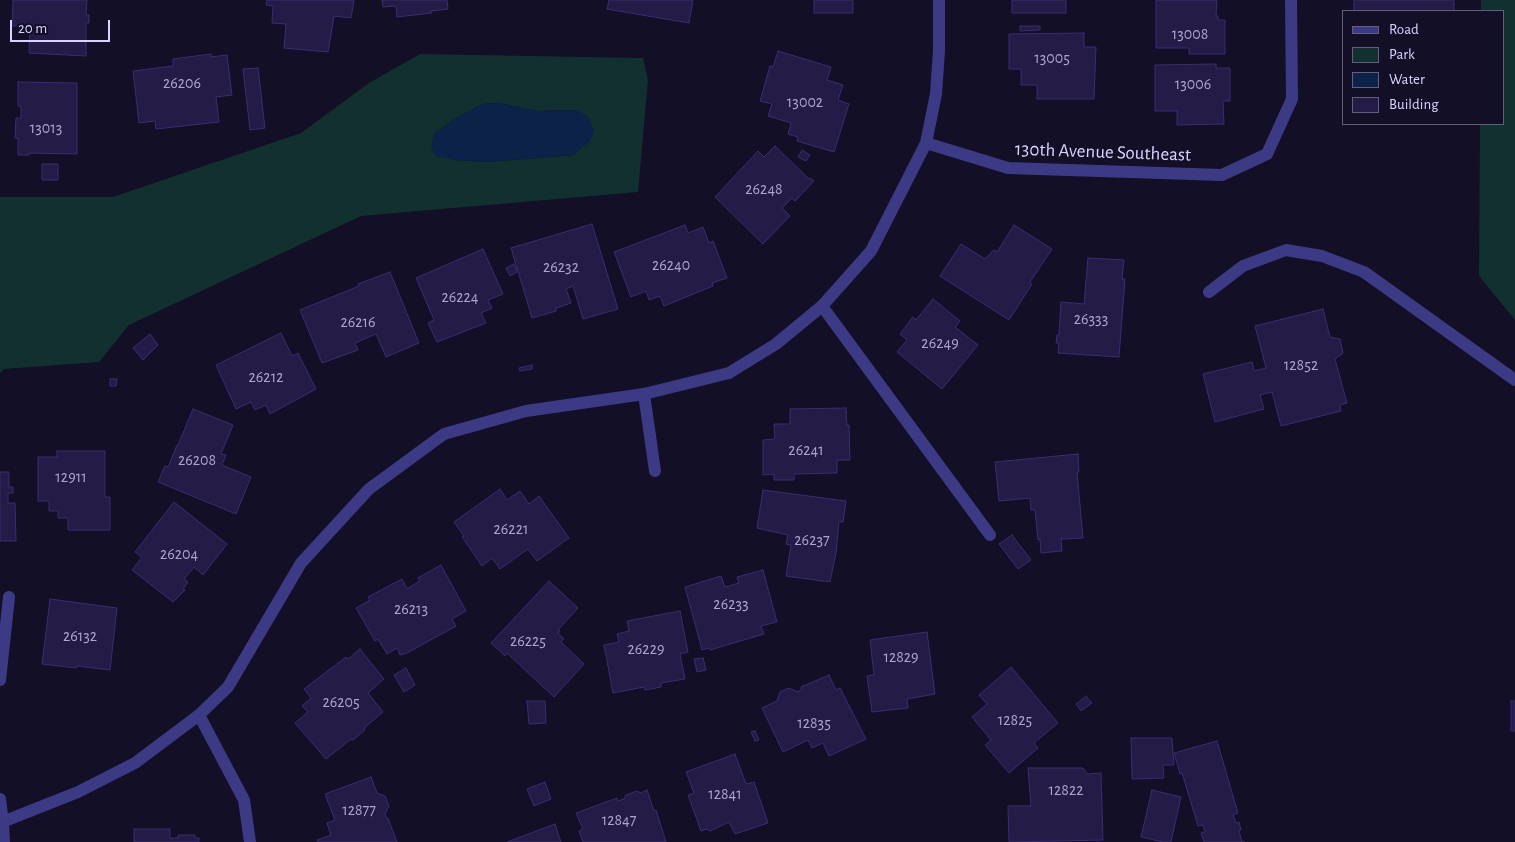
<!DOCTYPE html>
<html>
<head>
<meta charset="utf-8">
<style>
	body { margin:0 }
	#map { position:relative; width:1515px; height:842px; overflow:hidden; background:#130f26; font-family:"Alegreya Sans",sans-serif }
	canvas { display:block }
	.legend { position:absolute; left:1342px; top:10px; width:162px; height:115px; box-sizing:border-box; background:#130f26; border:1px solid #625e7d; margin:0; padding:6px 9px; list-style:none; font-size:15px; color:#d9d4ff }
	.legend li { display:flex; align-items:center; gap:10px; height:25px }
	.legend b { width:25px; border:1px solid #625e7d }
	.scale { position:absolute; left:10px; top:20px; width:100px; height:22px; box-sizing:border-box; border:2px solid #d9d4ff; border-top:0; padding-left:6px; font-size:15px; line-height:18px; white-space:nowrap; color:#d9d4ff; -webkit-text-stroke:4px #130f26; paint-order:stroke }
</style>
</head>
<body>
<div id="map">
<canvas width="1515" height="842"></canvas>
<ul class="legend">
<li><b style="height:6px;background:#3d3a85"></b>Road</li>
<li><b style="height:14px;background:#12302f"></b>Park</li>
<li><b style="height:14px;background:#0c2248"></b>Water</li>
<li><b style="height:14px;background:#241b47"></b>Building</li>
</ul>
<div class="scale">20 m</div>
</div>
<script>
const ctx = document.querySelector('canvas').getContext('2d');
ctx.lineJoin = 'round';
function fill(path, color) { ctx.fillStyle = color; ctx.fill(path, 'evenodd'); }
const shape = rows => new Path2D(rows.map(r => 'M' + r).join(''));
function strokePath(path, color, width, dash) { ctx.strokeStyle = color; ctx.lineWidth = width; ctx.lineCap = dash ? 'butt' : 'round'; ctx.setLineDash(dash || []); ctx.stroke(path); }
function drawText(font, color, halo, rows, align = 'center') {
  ctx.font = font + ' "Alegreya Sans",sans-serif'; ctx.lineWidth = 4; ctx.setLineDash([]); ctx.textBaseline = 'middle'; ctx.strokeStyle = halo; ctx.fillStyle = color; for (const [text, x, y, turn = 0] of rows) {
    ctx.save(); ctx.translate(x, y); ctx.rotate((+turn || 0) * Math.PI / 180); ctx.textAlign = isNaN(turn) ? turn : align; if (halo) ctx.strokeText(text, 0, 0); ctx.fillText(text, 0, 0); ctx.restore();
  }
}
const green = shape([
	[1481,0,1515,0,1515,320,1479,276,1480,124,1504,124,1504,11,1481,11],
	[420,54,643,58,648,80,638,192,361,216,129,325,99,362,4,369,0,373,0,197,113,197,301,133,369,83],
	[498,103,537,111,576,110,574,155,487,162,455,160,434,134,453,120,482,104]
]);
const water = shape([
	[498,103,537,111,576,110,588,116,594,130,590,141,574,155,487,162,455,160,436,156,431,147,434,134,453,120,482,104]
]);
const building = shape([
	[13,0,87,0,86,15,89,15,89,23,86,23,86,56,29,53,30,26,12,26,13,0],
	[267,0,354,0,351,18,334,16,328,52,284,48,286,24,272,23,273,6,266,5,267,0],
	[382,0,447,0,448,9,431,11,432,13,397,17,396,6,383,7,382,0],
	[609,0,693,0,689,23,607,9,609,0],
	[814,0,853,0,853,13,814,13,814,0],
	[1012,0,1066,0,1066,13,1012,13,1012,0],
	[1156,0,1217,0,1216,16,1218,16,1218,20,1225,20,1225,54,1189,54,1189,48,1156,48,1156,0],
	[1354,0,1454,0,1454,11,1354,11,1354,0],
	[1020,26,1040,26,1040,30,1020,31,1020,26],
	[1084,33,1084,47,1096,47,1094,99,1037,99,1037,85,1021,85,1021,69,1009,69,1009,34,1084,33],
	[778,51,831,67,827,80,843,85,838,100,849,104,834,152,797,141,798,137,788,134,791,123,768,116,772,104,760,101,770,66,773,67,778,51],
	[211,54,211,57,227,55,232,95,216,97,219,122,156,129,155,121,139,123,133,71,173,66,173,59,211,54],
	[1216,64,1216,68,1230,68,1230,101,1223,101,1224,124,1177,125,1177,111,1155,111,1155,65,1216,64],
	[258,68,265,128,250,130,243,69,258,68],
	[18,82,77,83,77,154,29,153,29,155,18,155,18,138,15,138,16,118,21,118,21,106,18,106,18,82],
	[775,146,809,179,810,178,814,181,795,201,792,198,782,208,790,216,763,244,715,197,758,151,764,157,775,146],
	[802,150,810,155,806,161,798,157,802,150],
	[42,164,58,164,58,180,42,180,42,164],
	[592,224,618,309,583,319,573,286,566,289,571,303,556,308,556,311,532,318,511,248,592,224],
	[685,225,688,233,703,227,709,243,713,241,727,278,712,283,713,286,664,306,660,296,649,300,646,291,631,297,614,252,685,225],
	[1014,225,1052,249,1030,282,1032,284,1009,320,940,276,961,244,985,259,994,250,997,252,1014,225],
	[483,249,503,294,488,300,492,308,481,313,486,323,437,342,428,323,434,320,416,278,483,249],
	[1088,258,1124,260,1122,279,1125,279,1119,357,1058,353,1059,343,1056,343,1057,335,1059,335,1061,302,1084,304,1088,258],
	[514,264,517,272,510,276,506,268,514,264],
	[390,272,419,343,386,357,376,334,355,343,358,350,322,363,300,310,359,286,358,284,390,272],
	[933,299,960,321,955,327,978,345,942,389,897,352,907,340,900,334,913,317,916,320,933,299],
	[1323,309,1330,337,1340,339,1343,353,1335,359,1347,403,1340,405,1341,411,1281,426,1272,392,1260,395,1264,409,1215,422,1203,374,1252,362,1254,371,1266,368,1255,326,1323,309],
	[281,333,292,356,298,353,316,389,270,414,266,405,255,410,251,402,236,409,216,365,281,333],
	[150,334,158,345,143,360,133,348,150,334],
	[532,365,532,369,520,371,519,368,532,365],
	[110,379,117,379,116,386,110,386,110,379],
	[846,408,847,425,849,425,850,460,837,460,837,473,794,474,794,480,774,480,774,474,763,475,763,440,775,439,774,424,790,424,790,409,846,408],
	[193,409,233,425,221,454,226,455,222,465,251,477,236,514,158,482,165,466,168,467,177,445,178,445,193,409],
	[57,451,105,451,105,497,110,497,110,530,68,530,68,518,58,518,58,511,49,511,49,501,38,501,38,457,57,457,57,451],
	[1078,454,1079,472,1077,472,1083,538,1062,539,1061,538,1062,551,1041,553,1040,539,1038,540,1035,510,1031,510,1030,498,999,501,995,462,1078,454],
	[0,472,9,472,9,487,13,487,13,493,8,493,8,503,15,503,16,541,0,541,0,472],
	[500,489,507,500,520,491,529,504,539,496,569,538,537,561,528,549,500,569,492,558,482,566,462,537,464,536,454,522,500,489],
	[763,490,846,501,843,522,839,522,836,553,830,582,786,576,791,545,786,544,788,535,757,528,763,490],
	[174,502,227,544,203,575,194,567,184,579,188,582,183,589,185,590,173,602,132,570,142,557,135,552,174,502],
	[1012,535,1031,560,1018,569,999,544,1012,535],
	[441,565,466,611,452,619,456,626,407,653,400,655,397,648,387,654,378,639,375,641,356,608,370,600,368,597,402,579,407,589,420,581,418,578,441,565],
	[763,570,777,622,761,626,764,634,710,650,709,648,702,650,685,587,721,576,725,587,739,583,737,577,763,570],
	[549,581,578,608,558,630,560,631,558,633,564,639,561,642,584,664,554,697,507,653,505,656,491,643,549,581],
	[50,599,117,608,110,670,77,666,76,668,42,664,50,599],
	[680,611,688,652,680,654,685,679,661,683,661,687,645,690,644,687,613,693,604,645,619,642,617,634,629,631,627,621,680,611],
	[927,632,935,694,907,699,908,708,872,712,867,676,874,675,870,640,927,632],
	[360,649,384,679,368,693,383,712,364,728,365,730,353,740,351,739,326,759,295,723,308,712,302,706,311,698,304,689,346,657,348,659,360,649],
	[703,658,706,670,697,672,694,659,703,658],
	[1011,667,1058,723,1034,743,1038,748,1009,773,985,745,991,740,972,717,987,704,979,695,1011,667],
	[406,668,415,685,404,692,394,675,406,668],
	[829,675,836,690,840,688,866,739,829,756,823,743,812,748,808,740,783,752,762,708,777,701,780,692,789,688,798,692,802,689,801,687,829,675],
	[1086,696,1092,703,1081,711,1076,704,1086,696],
	[527,701,545,701,546,723,529,724,527,701],
	[1511,701,1515,701,1515,731,1511,731,1511,701],
	[755,731,759,740,755,741,751,732,755,731],
	[1131,738,1172,738,1174,765,1163,765,1164,778,1132,779,1131,738],
	[1217,741,1238,813,1233,815,1236,823,1239,822,1241,830,1239,831,1242,842,1245,842,1204,842,1201,833,1205,832,1203,825,1198,826,1182,773,1180,774,1174,753,1217,741],
	[735,754,746,784,754,782,768,823,735,834,729,822,710,831,707,829,701,831,688,795,694,793,686,772,735,754],
	[1028,768,1083,768,1087,774,1101,773,1103,840,1009,842,1008,806,1031,806,1028,768],
	[371,777,377,793,385,796,389,806,385,814,387,819,388,818,397,842,318,842,317,840,331,835,327,823,335,820,325,794,371,777],
	[545,782,551,799,534,806,527,789,545,782],
	[647,790,654,811,656,810,666,842,583,842,579,831,583,829,576,813,617,798,618,801,624,799,626,795,637,791,641,793,647,790],
	[1152,790,1181,797,1171,842,1163,842,1141,837,1152,790],
	[555,824,561,842,507,842,555,824],
	[134,829,170,829,170,838,178,838,178,835,195,835,195,838,199,838,199,842,134,842,134,829]
]);
const minor = shape([
	[926,143,1008,168,1222,175,1267,154,1292,99,1291,0],
	[1209,292,1243,266,1286,250,1322,256,1364,272,1515,380],
	[822,306,990,535],
	[644,394,655,471],
	[0,680,9,597],
	[199,715,244,800,250,842],
	[0,799,3,823,4,842],
	[0,823,78,792,135,763,199,715,228,687,301,563,369,489,444,434,526,411,644,394,729,373,776,344,822,306,871,251,926,143,936,94,939,51,939,0]
]);
const numberNames = [
	["13008",1190,34],
	["13005",1052,58],
	["26206",182,83],
	["13006",1193,84],
	["13002",805,102],
	["13013",46,128],
	["26248",764,189],
	["26240",671,265],
	["26232",561,267],
	["26224",460,297],
	["26333",1091,319],
	["26216",358,322],
	["26249",940,343],
	["12852",1301,365],
	["26212",266,377],
	["26241",806,450],
	["26208",197,460],
	["12911",71,477],
	["26221",511,529],
	["26237",812,540],
	["26204",179,554],
	["26233",731,604],
	["26213",411,609],
	["26132",80,636],
	["26225",528,641],
	["26229",646,649],
	["12829",901,657],
	["26205",341,702],
	["12825",1015,720],
	["12835",814,723],
	["12822",1066,790],
	["12841",725,794],
	["12877",359,810],
	["12847",619,820]
];
const streetNames = [
	["130th Avenue Southeast",1103,152,2]
];
fill(green, '#12302f');
fill(water, '#0c2248');
fill(building, '#241b47');
strokePath(building, '#3b2d73', 1);
strokePath(minor, '#3d3a85', 12);
drawText('16px', '#aca6d1', null, numberNames);
drawText('19px', '#d9d4ff', '#130f26', streetNames);
</script>
</body>
</html>
